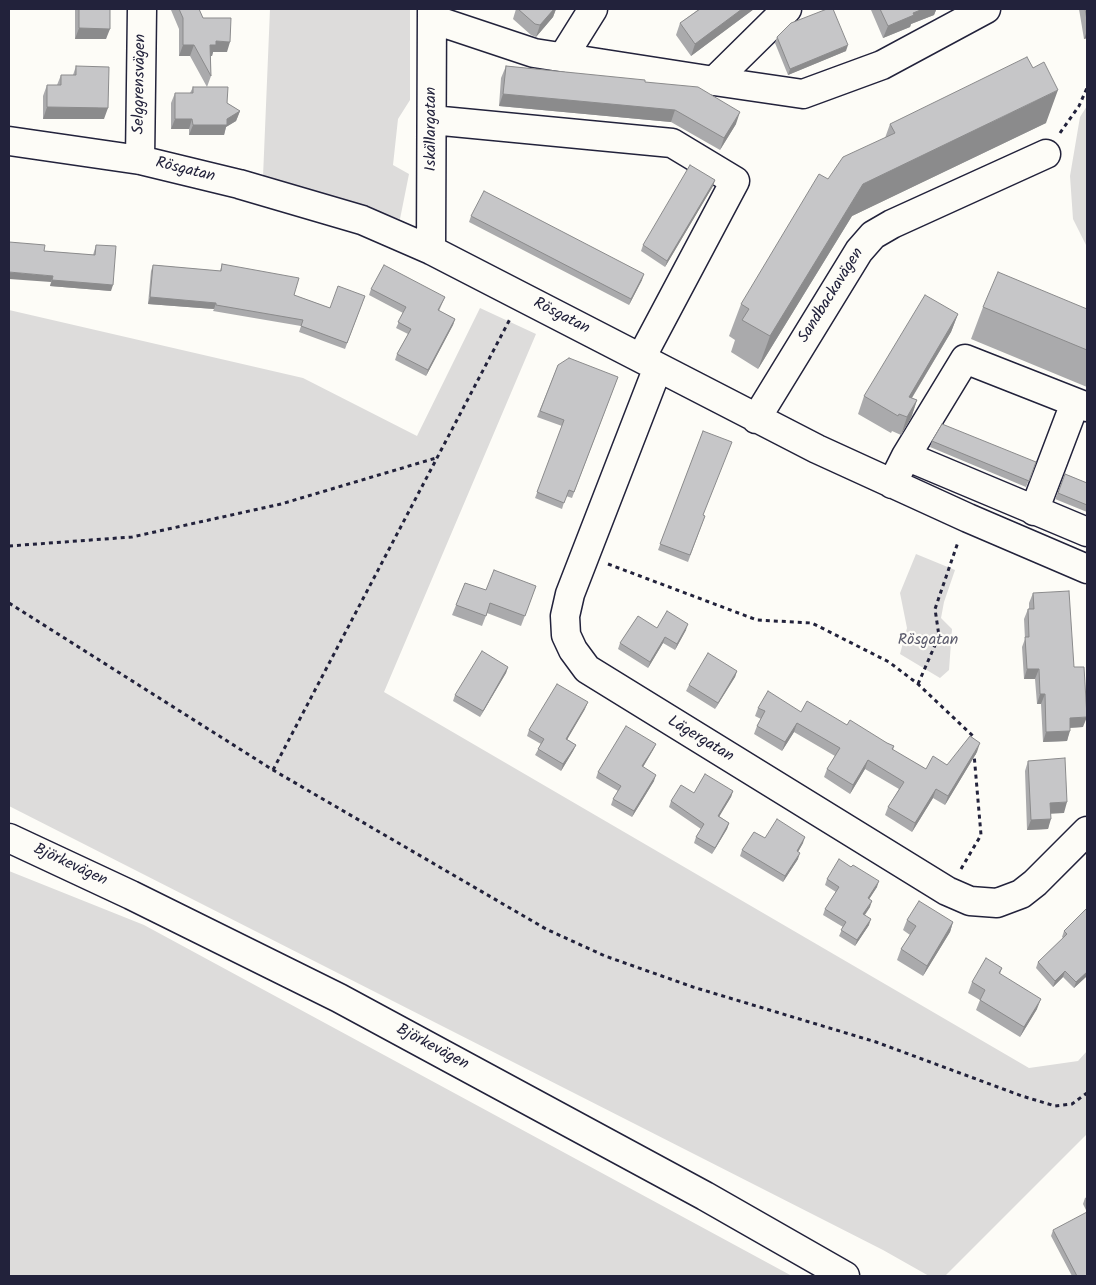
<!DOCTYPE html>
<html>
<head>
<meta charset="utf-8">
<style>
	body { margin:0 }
	#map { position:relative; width:1096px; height:1285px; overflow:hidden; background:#fdfcf7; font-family:Kalam,sans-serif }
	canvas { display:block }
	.frame { position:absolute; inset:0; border:10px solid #22223b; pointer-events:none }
</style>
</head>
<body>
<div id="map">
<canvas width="1096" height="1285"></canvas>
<div class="frame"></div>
</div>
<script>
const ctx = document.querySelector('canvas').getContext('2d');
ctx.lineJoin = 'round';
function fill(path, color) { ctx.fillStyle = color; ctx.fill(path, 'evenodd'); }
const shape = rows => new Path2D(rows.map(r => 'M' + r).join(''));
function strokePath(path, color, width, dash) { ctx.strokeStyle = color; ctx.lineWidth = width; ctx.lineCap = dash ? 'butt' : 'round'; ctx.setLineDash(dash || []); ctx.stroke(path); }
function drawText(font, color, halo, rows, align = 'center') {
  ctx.font = font + ' Kalam,sans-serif'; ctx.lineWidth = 4.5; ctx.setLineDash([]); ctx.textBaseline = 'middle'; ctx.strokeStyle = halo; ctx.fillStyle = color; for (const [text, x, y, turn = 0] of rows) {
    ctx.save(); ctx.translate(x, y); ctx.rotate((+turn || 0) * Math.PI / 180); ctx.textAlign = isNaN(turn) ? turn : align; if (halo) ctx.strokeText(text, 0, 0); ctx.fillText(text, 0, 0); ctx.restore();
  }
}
const green = shape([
	[270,9,410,9,410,100,398,119,393,165,409,174,400,219,263,177],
	[1087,106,1087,247,1073,219,1070,176,1080,117],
	[480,308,536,334,384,692,1029,1068,1078,1061,1087,1051,1087,1134,945,1276,929,1276,883,1250,9,806,9,310,303,378,417,436],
	[916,554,955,570,944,602,941,618,952,629,949,670,940,678,900,654,907,628,900,593],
	[9,871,144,925,792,1276,9,1276]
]);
const path = shape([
	[1060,133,1079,106,1087,88],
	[9,546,132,537,281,504,436,458],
	[608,564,757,620,812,623,889,662,918,684,973,736,973,743],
	[9,603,273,770,546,929,605,956,693,987,876,1042,1022,1096,1055,1106,1072,1104,1087,1093],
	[918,684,939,636,935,609,958,542],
	[273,770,510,319],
	[961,869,981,835,974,754]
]);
const minor = shape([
	[432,19,534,53,714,81,787,9],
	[563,57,593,9],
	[714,81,803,94,882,65,986,9],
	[432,120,672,143,735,181,641,358],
	[9,141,140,160,239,184,362,220,431,250,817,449,968,518,1087,569],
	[140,160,142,9],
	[431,250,432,9],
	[658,367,570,594,565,616,566,635,573,650,587,669,947,891,970,901,997,903,1021,894,1035,883,1087,831],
	[756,419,859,251,873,235,892,224,1046,154],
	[906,456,1087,532],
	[892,484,906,456,965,359,1087,407],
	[1034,511,1075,403]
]);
const major = shape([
	[9,838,131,895,339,998,705,1196,845,1276]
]);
const wall = shape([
	[75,9,110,9,106,39,75,39],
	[172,9,199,9,203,18,227,52,213,52,212,56,211,56,211,76,207,87,190,56,179,56,179,29,171,10],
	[516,9,556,9,553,17,536,37,531,35,513,19],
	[699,9,754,9,691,56,676,35,680,23],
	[872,9,939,9,936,10,934,15,911,24,910,27,883,38,871,10],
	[1079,9,1087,9,1087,38,1084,39],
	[777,37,846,51,788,75,775,43],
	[76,66,104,119,43,119,43,96,47,85,57,85,61,75,73,75],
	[506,66,645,82,736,124,720,150,671,122,499,106,501,78],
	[193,87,227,103,240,111,236,121,226,127,224,135,189,135,189,129,171,129,171,103,175,93,190,93],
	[1046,123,852,216,758,369,731,352,735,340,729,336,741,304,828,179,885,138,890,124],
	[715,180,713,186,665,267,641,251,643,245],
	[471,216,642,280,629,305,469,222],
	[96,245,111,291,50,286,51,282,44,251,93,255],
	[222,264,294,295,330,308,365,296,345,349,299,332,301,326,213,311,214,309,148,304,151,271,153,265,220,271],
	[371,289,445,297,439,311,455,319,453,325,426,376,395,360,397,354,408,334,396,328,403,313,369,295],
	[983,307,1087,309,1087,387,971,339],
	[958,314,951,332,912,398,917,400,911,418,901,435,892,431,891,433,858,414,864,396],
	[558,365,618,377,572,498,566,496,562,509,535,498,562,426,537,417],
	[703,431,703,515,705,516,688,562,658,550],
	[932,441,1036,462,1026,487,930,447],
	[1065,474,1087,483,1087,512,1055,499],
	[465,583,486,590,536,586,521,626,487,613,482,626,452,615],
	[1033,593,1074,667,1083,727,1070,728,1067,741,1043,742,1041,704,1037,704,1035,679,1024,679,1022,647,1025,639,1024,619,1028,609,1029,609,1029,603],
	[657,628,686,630,675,650,663,643,648,668,618,649,620,643],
	[508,667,506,673,480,717,453,701,455,695],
	[737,671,735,677,715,709,686,691,689,685],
	[758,708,801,712,847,725,894,746,893,750,926,769,947,765,977,752,945,805,933,798,912,832,885,815,888,807,899,789,865,769,850,794,824,777,827,769,835,756,794,732,782,751,754,734,757,726,761,719,755,716],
	[585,709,567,739,576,745,573,751,561,771,535,755,541,744,527,736,529,730],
	[656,744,653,750,643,767,654,781,632,817,611,805,613,799,618,791,596,778,598,772],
	[1028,761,1064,813,1051,813,1048,829,1027,830,1025,771],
	[733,791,731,797,719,816,729,823,727,829,712,854,694,843,696,837,701,829,669,807,671,801,694,793],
	[765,838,803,843,798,852,798,859,783,882,740,856,742,850],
	[827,879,877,887,869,899,870,907,865,915,869,925,855,946,839,936,843,927,823,915,825,909,836,892,825,885],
	[1087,908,1087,976,1074,988,1063,977,1053,987,1036,968,1038,962,1063,938,1062,937,1064,931],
	[907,920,953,922,950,932,923,976,897,960,901,949,910,935,903,930],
	[1002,968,1000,974,1037,1009,1020,1037,976,1010,980,1000,968,993,972,982],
	[1087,1197,1087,1212,1083,1204,1085,1198],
	[1053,1230,1087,1276,1072,1276,1051,1236]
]);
const shadedWall = shape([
	[553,9,556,9,553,17,536,37,540,25],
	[742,9,754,9,691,56,695,44],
	[923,9,939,9,936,10,934,15,911,24,910,27,883,38,888,26,913,13],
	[79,28,110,29,106,39,75,39],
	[1087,31,1087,38,1084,39],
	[216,41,230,42,227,52,213,52,212,56,206,56,210,45],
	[183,45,194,45,190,56,179,56],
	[848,45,846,51,788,75,790,69],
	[1058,90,1046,123,852,216,758,369,770,336,863,184],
	[503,94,675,110,671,122,499,106],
	[47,107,108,108,104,119,43,119],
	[240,111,236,121,226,127,224,135,189,135,193,125,227,119],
	[740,112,736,124,720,150,724,138],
	[175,119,192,119,189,129,171,129],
	[715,180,713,186,665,267,667,261],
	[9,272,53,276,51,282,9,279],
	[644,274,642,280,629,305,631,299],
	[52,280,113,285,111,291,50,286],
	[150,297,216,303,214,309,148,304],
	[958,314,951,332,902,414,909,397],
	[455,319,453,325,426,376,428,370],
	[917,400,911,418,901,435,907,417],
	[688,624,686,630,675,650,677,644],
	[665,637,663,643,648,668,650,662],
	[508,667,506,673,480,717,483,711],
	[1027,669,1039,669,1035,679,1024,679],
	[737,671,735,677,715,709,718,703],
	[1040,694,1045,694,1041,704,1037,704],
	[588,702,585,709,564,745,566,739],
	[1087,717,1083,727,1066,728,1070,718],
	[797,723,794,732,782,751,785,742],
	[1070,731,1067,741,1043,742,1046,732],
	[980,743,977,752,945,805,948,796],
	[656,744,653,750,640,772,642,766],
	[576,745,573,751,561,771,563,764],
	[868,760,865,769,850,794,853,785],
	[656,775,654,781,632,817,634,811],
	[936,789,933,798,912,832,915,823],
	[733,791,731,797,716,822,718,816],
	[1067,802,1064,813,1047,814,1050,803],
	[1051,819,1048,829,1027,830,1031,820],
	[729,823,727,829,712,854,715,848],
	[805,837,803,843,795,857,797,851],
	[800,853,798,859,783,882,785,876],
	[879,881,877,887,866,904,868,898],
	[872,901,870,907,861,920,863,914],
	[871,919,869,925,855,946,857,940],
	[953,922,950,932,923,976,927,966],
	[1065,971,1063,977,1053,987,1055,981],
	[1087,972,1087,976,1074,988,1076,982],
	[1041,999,1037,1009,1020,1037,1024,1027]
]);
const building = shape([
	[79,9,110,9,110,29,79,28,79,9],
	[179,9,199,9,203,18,231,18,230,42,216,41,216,45,210,45,211,76,194,45,183,45,183,18,179,9],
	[518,9,554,9,540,25,535,24,518,9],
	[700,9,742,9,695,44,680,23,700,9],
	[827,9,833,9,848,45,790,69,777,37,791,23,827,9],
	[880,9,923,9,913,13,914,15,888,26,880,9],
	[1085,9,1087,9,1087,20,1085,9],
	[1027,57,1033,68,1044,62,1058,90,863,184,770,336,742,320,749,309,741,304,819,174,828,179,843,157,895,133,890,124,1027,57],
	[76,66,109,67,108,108,47,107,47,85,61,85,61,75,76,75,76,66],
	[506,66,645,80,645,82,698,87,740,112,724,138,675,110,503,94,506,66],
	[193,87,228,87,227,103,240,111,227,119,227,125,193,125,192,119,175,119,175,93,193,93,193,87],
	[690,165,715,180,667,261,643,245,690,165],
	[484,191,644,274,631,299,471,216,484,191],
	[9,242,45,245,44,251,95,255,96,245,116,246,113,285,52,280,53,276,9,272,9,242],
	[222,264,299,278,294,295,330,308,338,286,365,296,347,343,301,326,303,320,216,305,216,303,150,297,153,265,221,271,222,264],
	[384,265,445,297,438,310,455,319,428,370,397,354,411,329,398,322,406,307,371,289,384,265],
	[998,272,1087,309,1087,350,983,307,998,272],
	[925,295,958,314,909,397,917,400,907,417,899,414,898,416,864,396,925,295],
	[569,358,618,377,574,492,569,490,564,503,537,492,564,420,540,411,558,365,569,358],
	[942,424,1036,462,1029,481,932,441,942,424],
	[703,431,732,442,703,515,705,516,690,555,660,544,703,431],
	[1065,474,1087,483,1087,505,1058,493,1065,474],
	[494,570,536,586,525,616,490,603,486,616,456,605,465,583,486,590,494,570],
	[1069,591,1074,667,1084,667,1087,717,1070,718,1070,731,1046,732,1045,694,1040,694,1039,669,1027,669,1025,637,1029,637,1028,609,1034,609,1033,593,1069,591],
	[667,611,688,624,677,644,665,637,650,662,620,643,638,616,657,628,667,611],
	[482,651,508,667,483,711,455,695,482,651],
	[708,653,737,671,718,703,689,685,708,653],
	[557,684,588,702,566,739,576,745,563,764,538,749,544,739,529,730,557,684],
	[768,691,801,712,807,701,847,725,850,720,887,743,894,746,892,749,926,769,933,756,947,765,970,736,980,743,948,796,936,789,915,823,888,807,904,782,868,760,853,785,827,769,840,748,797,723,785,742,757,726,765,711,758,708,768,691],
	[626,726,656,744,642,766,656,775,634,811,613,799,621,786,598,772,626,726],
	[1065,758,1067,802,1050,803,1051,819,1031,820,1028,761,1065,758],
	[705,774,733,791,718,816,729,823,715,848,696,837,704,824,671,801,681,785,694,793,705,774],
	[777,819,805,837,797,851,800,853,785,876,742,850,754,832,765,838,777,819],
	[839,859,851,867,853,865,879,881,868,898,872,901,863,914,871,919,857,940,841,930,846,922,825,909,839,887,827,879,839,859],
	[919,901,953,922,927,966,901,949,916,926,907,920,919,901],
	[1087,908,1087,972,1076,982,1065,971,1055,981,1038,962,1067,934,1064,931,1087,908],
	[986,958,1002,968,999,973,1041,999,1024,1027,980,1000,985,990,972,982,986,958],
	[1087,1212,1087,1276,1077,1276,1053,1230,1087,1212]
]);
const streetNames = [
	["Selggrensvägen",141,84,-89],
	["Iskällargatan",432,129,-90],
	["Rösgatan",185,171,14],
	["Sandbackavägen",832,296,-58],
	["Rösgatan",561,317,27],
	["Lägergatan",700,740,31],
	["Björkevägen",70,866,25],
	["Björkevägen",432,1048,28]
];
const parkNames = [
	["Rösgatan",928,641]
];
fill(green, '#dddcdb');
strokePath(minor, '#22223b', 31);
strokePath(major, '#22223b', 31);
strokePath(path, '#22223b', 3, [4, 4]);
strokePath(minor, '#fdfcf7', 28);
strokePath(major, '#fdfcf7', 28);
fill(wall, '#aaaaac');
fill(shadedWall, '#8b8b8c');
fill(building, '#c6c6c8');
strokePath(building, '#8b8b8c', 1);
drawText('16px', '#22223b', '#fdfcf7', streetNames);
drawText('16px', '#5a5a6b', '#fdfcf7', parkNames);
</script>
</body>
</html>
